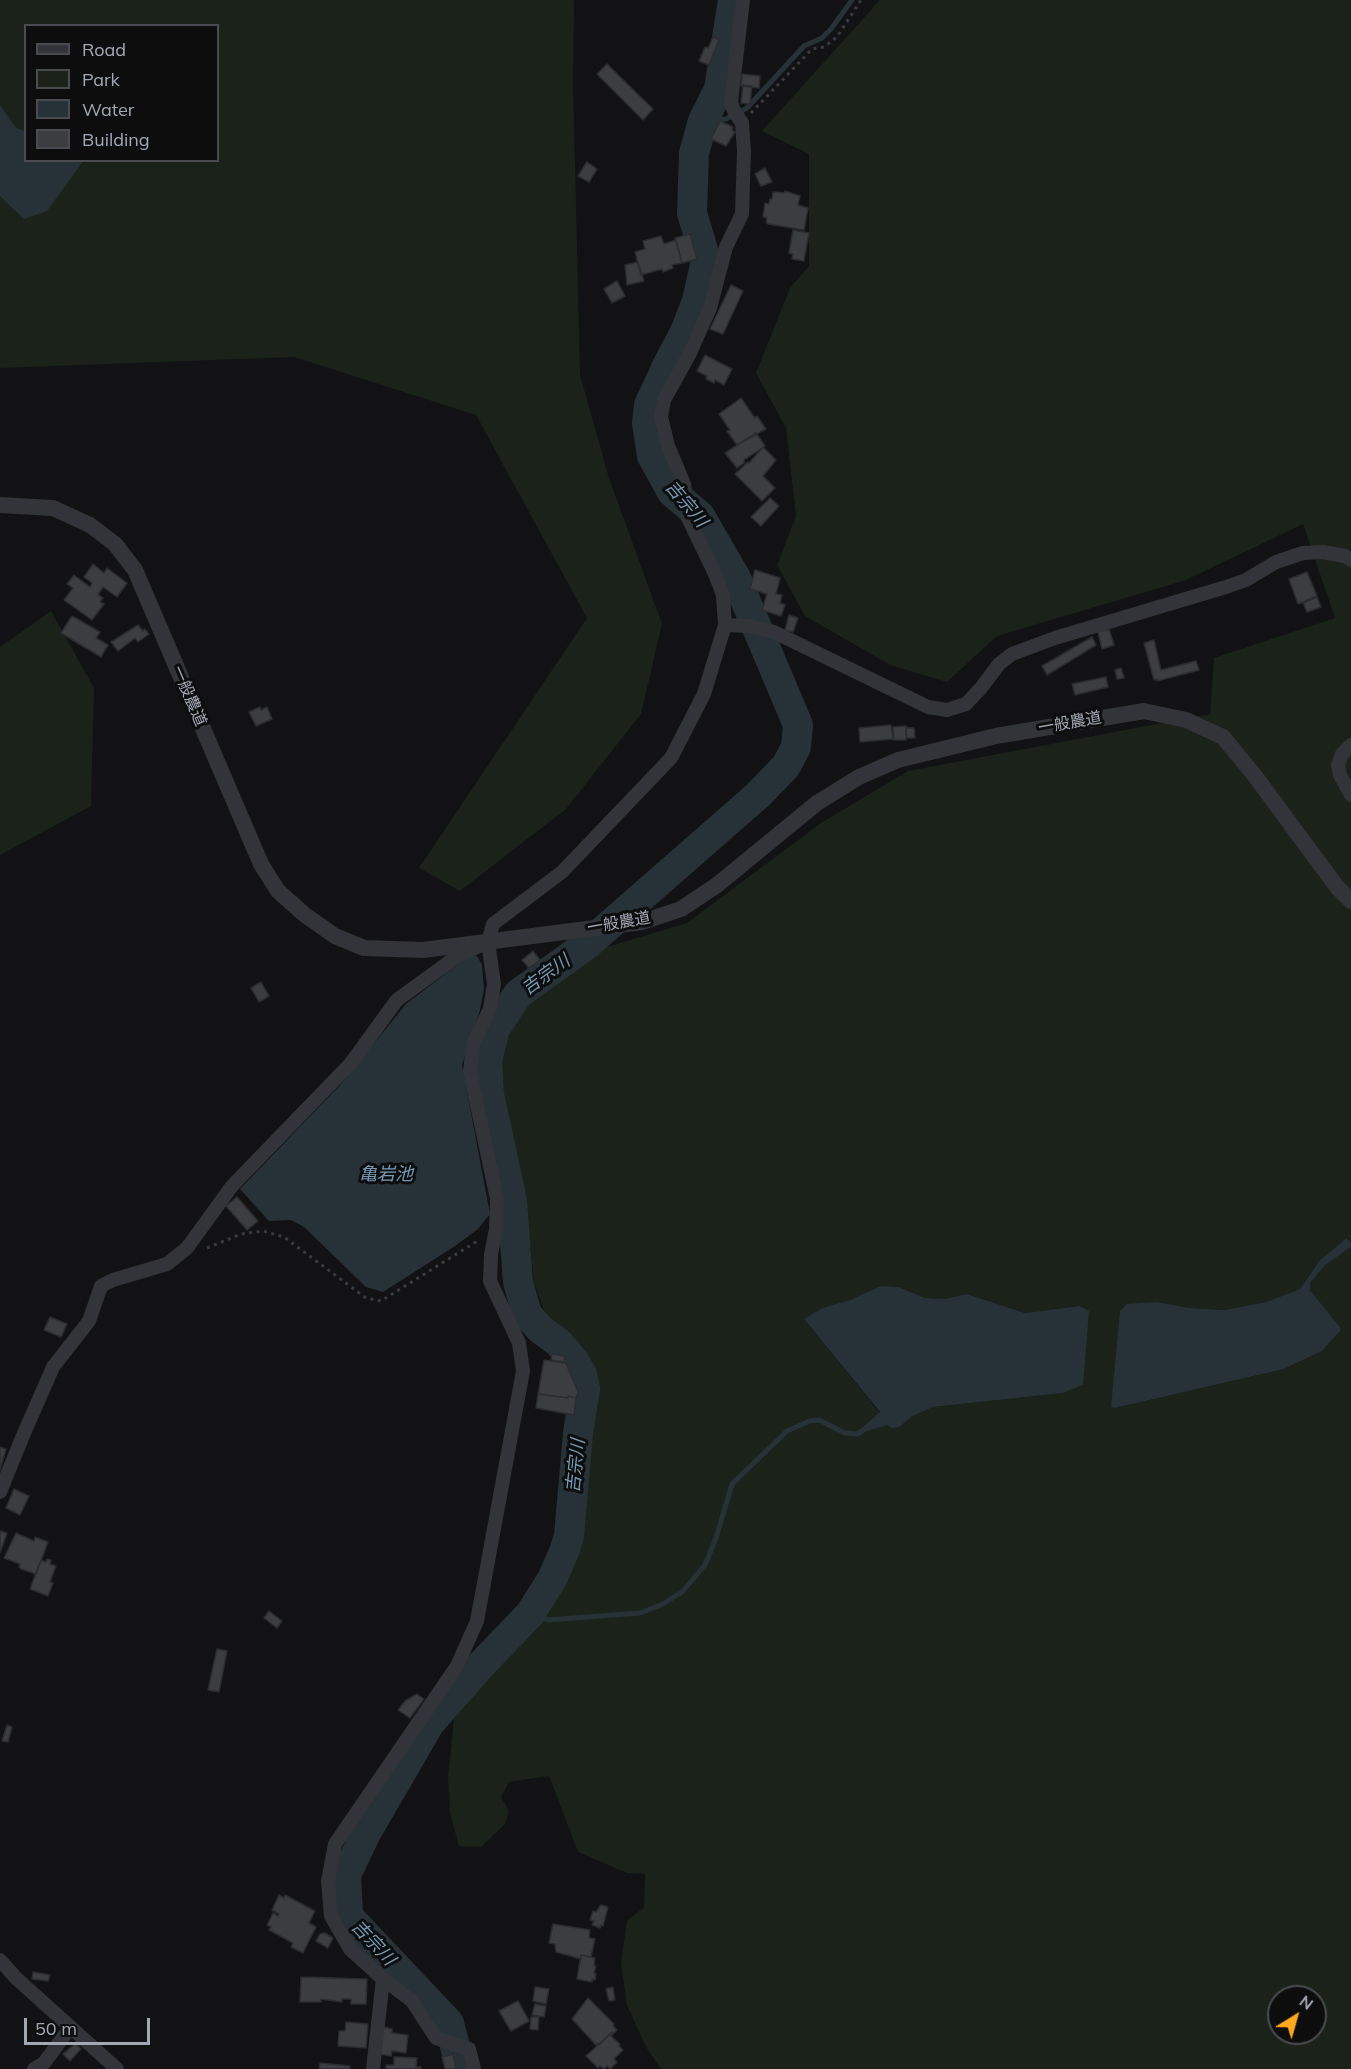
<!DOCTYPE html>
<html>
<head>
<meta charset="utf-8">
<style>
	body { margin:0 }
	#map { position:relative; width:1351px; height:2069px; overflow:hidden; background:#121214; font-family:Mulish,sans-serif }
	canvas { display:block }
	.legend { position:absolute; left:24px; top:24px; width:195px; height:138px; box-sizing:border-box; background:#0d0d0e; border:2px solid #494b51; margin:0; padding:8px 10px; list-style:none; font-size:18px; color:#a2a9b5 }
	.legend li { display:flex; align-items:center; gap:12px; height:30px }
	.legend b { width:30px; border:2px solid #494b51 }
	.north { position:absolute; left:1267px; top:1985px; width:60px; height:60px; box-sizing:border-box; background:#0d0d0e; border:2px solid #494b51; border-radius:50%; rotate:37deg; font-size:16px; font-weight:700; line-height:24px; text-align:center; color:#a2a9b5 }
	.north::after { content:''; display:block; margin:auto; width:21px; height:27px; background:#ffa71e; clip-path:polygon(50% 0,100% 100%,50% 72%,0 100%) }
	.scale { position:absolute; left:24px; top:2018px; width:126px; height:27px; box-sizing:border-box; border:3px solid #a2a9b5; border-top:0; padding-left:8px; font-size:18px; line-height:21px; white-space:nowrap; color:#a2a9b5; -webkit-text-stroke:4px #0d0d0e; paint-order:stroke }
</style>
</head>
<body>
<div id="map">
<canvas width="1351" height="2069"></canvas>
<ul class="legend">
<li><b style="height:8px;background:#323439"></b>Road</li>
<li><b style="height:16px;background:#1a221a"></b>Park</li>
<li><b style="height:16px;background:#273238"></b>Water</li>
<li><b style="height:16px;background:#3c3d41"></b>Building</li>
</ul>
<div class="north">N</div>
<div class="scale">50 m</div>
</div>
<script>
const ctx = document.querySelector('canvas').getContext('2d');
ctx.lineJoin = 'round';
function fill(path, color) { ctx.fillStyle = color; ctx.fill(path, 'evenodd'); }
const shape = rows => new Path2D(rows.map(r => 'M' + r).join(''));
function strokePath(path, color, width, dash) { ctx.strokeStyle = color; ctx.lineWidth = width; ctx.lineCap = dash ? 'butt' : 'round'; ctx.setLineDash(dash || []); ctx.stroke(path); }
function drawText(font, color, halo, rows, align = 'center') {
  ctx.font = font + ' Mulish,"Noto Sans JP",sans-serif'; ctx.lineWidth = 6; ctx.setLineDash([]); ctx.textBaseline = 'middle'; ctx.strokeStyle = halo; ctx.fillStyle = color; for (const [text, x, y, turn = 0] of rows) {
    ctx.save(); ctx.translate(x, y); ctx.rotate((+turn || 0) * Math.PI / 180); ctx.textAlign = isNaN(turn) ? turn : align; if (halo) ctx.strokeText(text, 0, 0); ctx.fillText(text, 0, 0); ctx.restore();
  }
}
const green = shape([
	[0,0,574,0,573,83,580,375,609,478,662,624,641,714,566,809,460,891,419,868,587,618,476,415,294,357,0,368],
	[26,26,218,26,218,160,26,160],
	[880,0,1351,0,1351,1243,1348,1238,1320,1260,1300,1289,1266,1302,1224,1310,1190,1308,1157,1302,1111,1407,1115,1408,1284,1369,1322,1351,1340,1331,1340,1327,1310,1290,1310,1283,1325,1265,1351,1247,1351,2069,661,2069,646,2047,627,2005,621,1963,627,1921,644,1907,645,1874,627,1873,578,1852,549,1776,509,1782,501,1797,509,1811,505,1824,481,1847,459,1846,450,1813,448,1775,454,1719,547,1605,576,1554,597,1380,583,1352,545,1314,534,1282,525,1196,500,1073,509,1035,529,1004,607,947,687,923,821,823,908,771,1210,714,1214,658,1335,618,1303,524,1186,580,997,636,947,682,890,665,805,616,777,565,796,516,786,428,756,373,790,288,809,266,809,154,762,131],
	[899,1287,925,1298,944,1299,967,1294,1025,1313,1080,1306,1083,1385,1063,1393,933,1407,913,1416,899,1427,888,1424,868,1431,862,1428,880,1413,804,1319,822,1308],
	[1279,1997,1315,1997,1315,2033,1279,2033],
	[51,611,94,688,91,806,0,855,0,647]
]);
const water = shape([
	[0,105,16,128,25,131,26,160,83,161,47,211,24,219,0,196],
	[469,956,477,956,482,965,484,989,480,1010,462,1065,490,1214,478,1229,455,1246,383,1292,366,1287,304,1227,291,1220,269,1221,240,1189,342,1083,406,1004],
	[1347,1238,1351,1243,1351,1247,1325,1265,1310,1283,1310,1290,1340,1327,1340,1331,1322,1351,1284,1369,1115,1408,1111,1407,1120,1311,1127,1304,1157,1302,1190,1308,1224,1310,1266,1302,1300,1289,1320,1260],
	[881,1286,899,1287,925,1298,944,1299,967,1294,1025,1313,1080,1306,1089,1311,1083,1385,1063,1393,933,1407,913,1416,899,1427,892,1428,888,1425,867,1431,862,1428,880,1412,804,1319,822,1308,850,1300]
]);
const stream = shape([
	[703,121,726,119,747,108,804,46,822,38,831,29,852,0],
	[530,1614,548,1620,613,1615,640,1613,663,1604,682,1592,705,1565,716,1538,732,1484,787,1431,810,1421,819,1420,845,1433,857,1434,870,1426]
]);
const river = shape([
	[461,2069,449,2023,348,1916,346,1875,366,1833,430,1723,481,1665,530,1614,552,1579,564,1552,569,1536,578,1433,585,1389,582,1375,575,1362,559,1343,540,1329,527,1314,518,1282,512,1201,489,1094,487,1062,495,1029,518,994,589,943,758,795,786,766,796,747,798,725,736,578,700,516,672,492,652,456,647,423,649,405,668,364,685,332,697,301,706,260,692,213,694,153,703,121,719,89,733,0]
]);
const building = shape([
	[713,37,719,40,709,65,699,61,705,47,708,48,713,37],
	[607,64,653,109,643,120,597,74,607,64],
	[742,74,760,76,759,88,741,86,742,74],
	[743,85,752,86,750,104,741,103,743,85],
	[720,121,733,127,732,130,735,132,726,146,711,139,720,121],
	[587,162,597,169,589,182,578,176,587,162],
	[765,168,772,182,761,186,755,174,765,168],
	[785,191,800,196,798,205,808,208,804,230,768,224,766,222,767,218,763,217,765,203,769,204,770,199,772,199,773,192,785,193,785,191],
	[793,230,809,233,804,261,792,259,793,254,789,253,793,230],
	[690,234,697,259,682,263,675,238,690,234],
	[661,236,664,244,676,240,682,263,672,265,673,268,663,272,662,269,641,275,635,252,645,249,643,241,661,236],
	[638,262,644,281,627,285,625,265,638,262],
	[617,281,625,296,612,303,604,289,617,281],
	[731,285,743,291,723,334,710,329,731,285],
	[705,355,732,369,724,385,715,380,714,383,706,379,707,376,697,371,705,355],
	[741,398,755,418,757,416,766,429,737,445,727,431,730,430,719,414,741,398],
	[756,433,765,446,744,460,744,463,737,468,725,453,756,433],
	[763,447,776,460,763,476,775,488,762,501,735,474,748,462,749,463,763,447],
	[770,498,779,506,761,526,751,517,770,498],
	[93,564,104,573,107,568,127,583,117,597,103,587,98,595,103,598,100,602,104,604,92,620,64,600,73,588,67,584,74,575,90,587,92,583,84,577,93,564],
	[755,570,780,578,776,594,782,595,780,603,785,605,781,616,762,610,767,594,750,589,755,570],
	[1307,572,1317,596,1298,604,1289,579,1307,572],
	[1317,597,1321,607,1307,612,1303,603,1317,597],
	[789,615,798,618,793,632,785,630,789,615],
	[72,616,100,632,96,638,108,645,101,657,61,633,72,616],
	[138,625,143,631,145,629,149,634,138,642,135,638,118,651,111,642,138,625],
	[1109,629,1114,645,1102,649,1098,632,1109,629],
	[1092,637,1096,645,1047,675,1042,666,1092,637],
	[1154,640,1161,670,1196,661,1199,670,1157,681,1157,679,1154,680,1144,643,1154,640],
	[1121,668,1124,678,1117,679,1115,670,1121,668],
	[1106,677,1108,687,1075,695,1072,684,1106,677],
	[260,707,261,710,267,707,272,719,256,726,249,712,260,707],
	[891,725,893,739,860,742,859,728,891,725],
	[906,726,906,740,894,740,893,727,906,726],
	[906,728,914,728,915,738,907,738,906,728],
	[533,951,540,960,529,968,522,960,533,951],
	[261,982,269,996,259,1002,251,988,261,982],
	[237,1197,258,1221,247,1230,226,1206,237,1197],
	[50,1317,67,1324,61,1337,44,1330,50,1317],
	[552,1354,565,1356,564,1362,551,1360,552,1354],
	[544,1360,566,1363,578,1392,576,1398,568,1396,568,1398,538,1394,544,1360],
	[538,1394,568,1398,568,1396,576,1398,574,1415,536,1408,538,1394],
	[0,1447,6,1449,0,1470,0,1447],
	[14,1489,29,1496,20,1515,6,1508,14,1489],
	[0,1531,7,1533,0,1553,0,1531],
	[16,1533,34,1541,35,1537,48,1542,36,1574,21,1569,19,1567,20,1564,4,1558,16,1533],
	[47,1559,51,1560,50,1564,56,1566,50,1582,53,1583,48,1596,30,1589,41,1560,46,1562,47,1559],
	[269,1611,282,1621,277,1628,264,1618,269,1611],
	[217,1649,227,1651,219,1692,208,1690,217,1649],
	[417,1694,424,1699,410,1718,398,1710,405,1701,417,1694],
	[7,1725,12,1727,8,1742,2,1741,7,1725],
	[279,1895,284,1898,285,1895,315,1911,309,1923,316,1927,303,1953,291,1947,293,1943,269,1930,271,1927,267,1925,273,1913,278,1916,279,1914,272,1910,279,1895],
	[601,1905,608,1907,603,1926,601,1925,600,1928,592,1925,594,1921,590,1920,593,1911,596,1912,601,1905],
	[553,1924,590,1930,589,1938,595,1939,591,1957,581,1955,581,1959,556,1952,555,1944,549,1943,553,1924],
	[325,1933,333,1938,328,1948,316,1941,320,1934,325,1933],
	[581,1955,595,1958,594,1966,596,1966,594,1973,596,1974,595,1980,592,1979,592,1982,577,1979,581,1955],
	[33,1972,50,1975,48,1981,32,1979,33,1972],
	[301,1977,367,1979,366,2004,351,2004,351,1999,342,1999,342,2002,321,1999,321,2002,300,2002,301,1977],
	[535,1987,549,1989,546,2004,533,2001,535,1987],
	[613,1987,615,2000,609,2001,606,1989,613,1987],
	[588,1998,614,2024,613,2026,617,2030,613,2034,612,2032,599,2045,597,2043,596,2045,572,2019,588,1998],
	[518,2001,529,2021,511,2031,499,2011,518,2001],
	[535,2004,546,2006,544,2017,532,2015,535,2004],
	[531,2017,539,2017,538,2030,530,2029,531,2017],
	[346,2022,368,2024,366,2048,338,2046,339,2031,345,2031,346,2022],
	[383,2027,392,2029,392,2033,408,2035,406,2053,392,2051,391,2056,380,2054,383,2027],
	[612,2032,613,2034,611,2036,620,2044,619,2046,623,2050,614,2059,617,2062,610,2069,607,2066,604,2069,600,2066,598,2068,586,2056,612,2032],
	[76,2043,81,2049,70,2061,63,2054,76,2043],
	[453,2054,456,2069,445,2069,442,2057,453,2054],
	[394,2057,417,2058,416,2067,421,2067,421,2069,386,2069,386,2065,394,2065,394,2057],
	[320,2063,350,2066,350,2069,319,2069,320,2063]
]);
const path = shape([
	[751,113,812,49,824,47,837,37,861,0],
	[207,1248,241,1234,263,1231,284,1237,366,1298,381,1301,479,1240]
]);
const minor = shape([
	[725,625,748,626,774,632,928,707,947,710,966,704,981,688,999,664,1012,654,1055,638,1226,587,1246,580,1276,562,1303,553,1323,552,1345,556,1351,560],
	[1351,745,1342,754,1338,765,1340,775,1351,795],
	[0,1492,22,1438,53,1367,89,1321,101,1286,113,1280,167,1264,187,1248,232,1186,351,1063,397,1000,459,955,479,946],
	[0,1960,16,1978,117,2069],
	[383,1979,412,2001,436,2038,469,2049,474,2069],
	[34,2069,44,2063,70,2028],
	[373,2069,383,1979,350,1949,331,1916,328,1881,335,1844,457,1666,477,1621,523,1371,519,1343,490,1281,491,1255,496,1229,497,1199,470,1072,473,1044,490,1009,494,984,488,942,493,924,562,872,671,758,704,694,725,625,723,595,715,574,688,518,684,484,668,446,661,417,664,400,690,353,710,308,726,247,742,214,744,151,742,123,734,111,731,102,743,0]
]);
const tertiary = shape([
	[0,505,53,508,90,525,115,544,135,570,261,864,278,891,305,915,335,936,364,948,423,950,642,922,681,909,717,885,817,803,859,777,898,760,996,736,1144,711,1186,720,1223,737,1255,776,1337,887,1351,901]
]);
const streetNames = [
	["一般農道",189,696,67],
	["一般農道",1070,723,-10],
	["一般農道",619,923,-10]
];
const waterNames = [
	["吉宗川",686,504,50],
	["吉宗川",546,975,-36],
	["亀岩池",386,1175],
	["吉宗川",576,1466,-84],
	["吉宗川",373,1943,47]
];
fill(green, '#1a221a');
fill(water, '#273238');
strokePath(stream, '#273238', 5);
strokePath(river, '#273238', 30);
fill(building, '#3c3d41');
strokePath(building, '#2b2c30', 1.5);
strokePath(path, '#383b40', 3, [3, 4.5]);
strokePath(minor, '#323439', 14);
strokePath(tertiary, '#323439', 16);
drawText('16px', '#a2a9b5', '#0d0d0e', streetNames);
drawText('italic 18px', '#759ab4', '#0d0d0e', waterNames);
</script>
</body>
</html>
